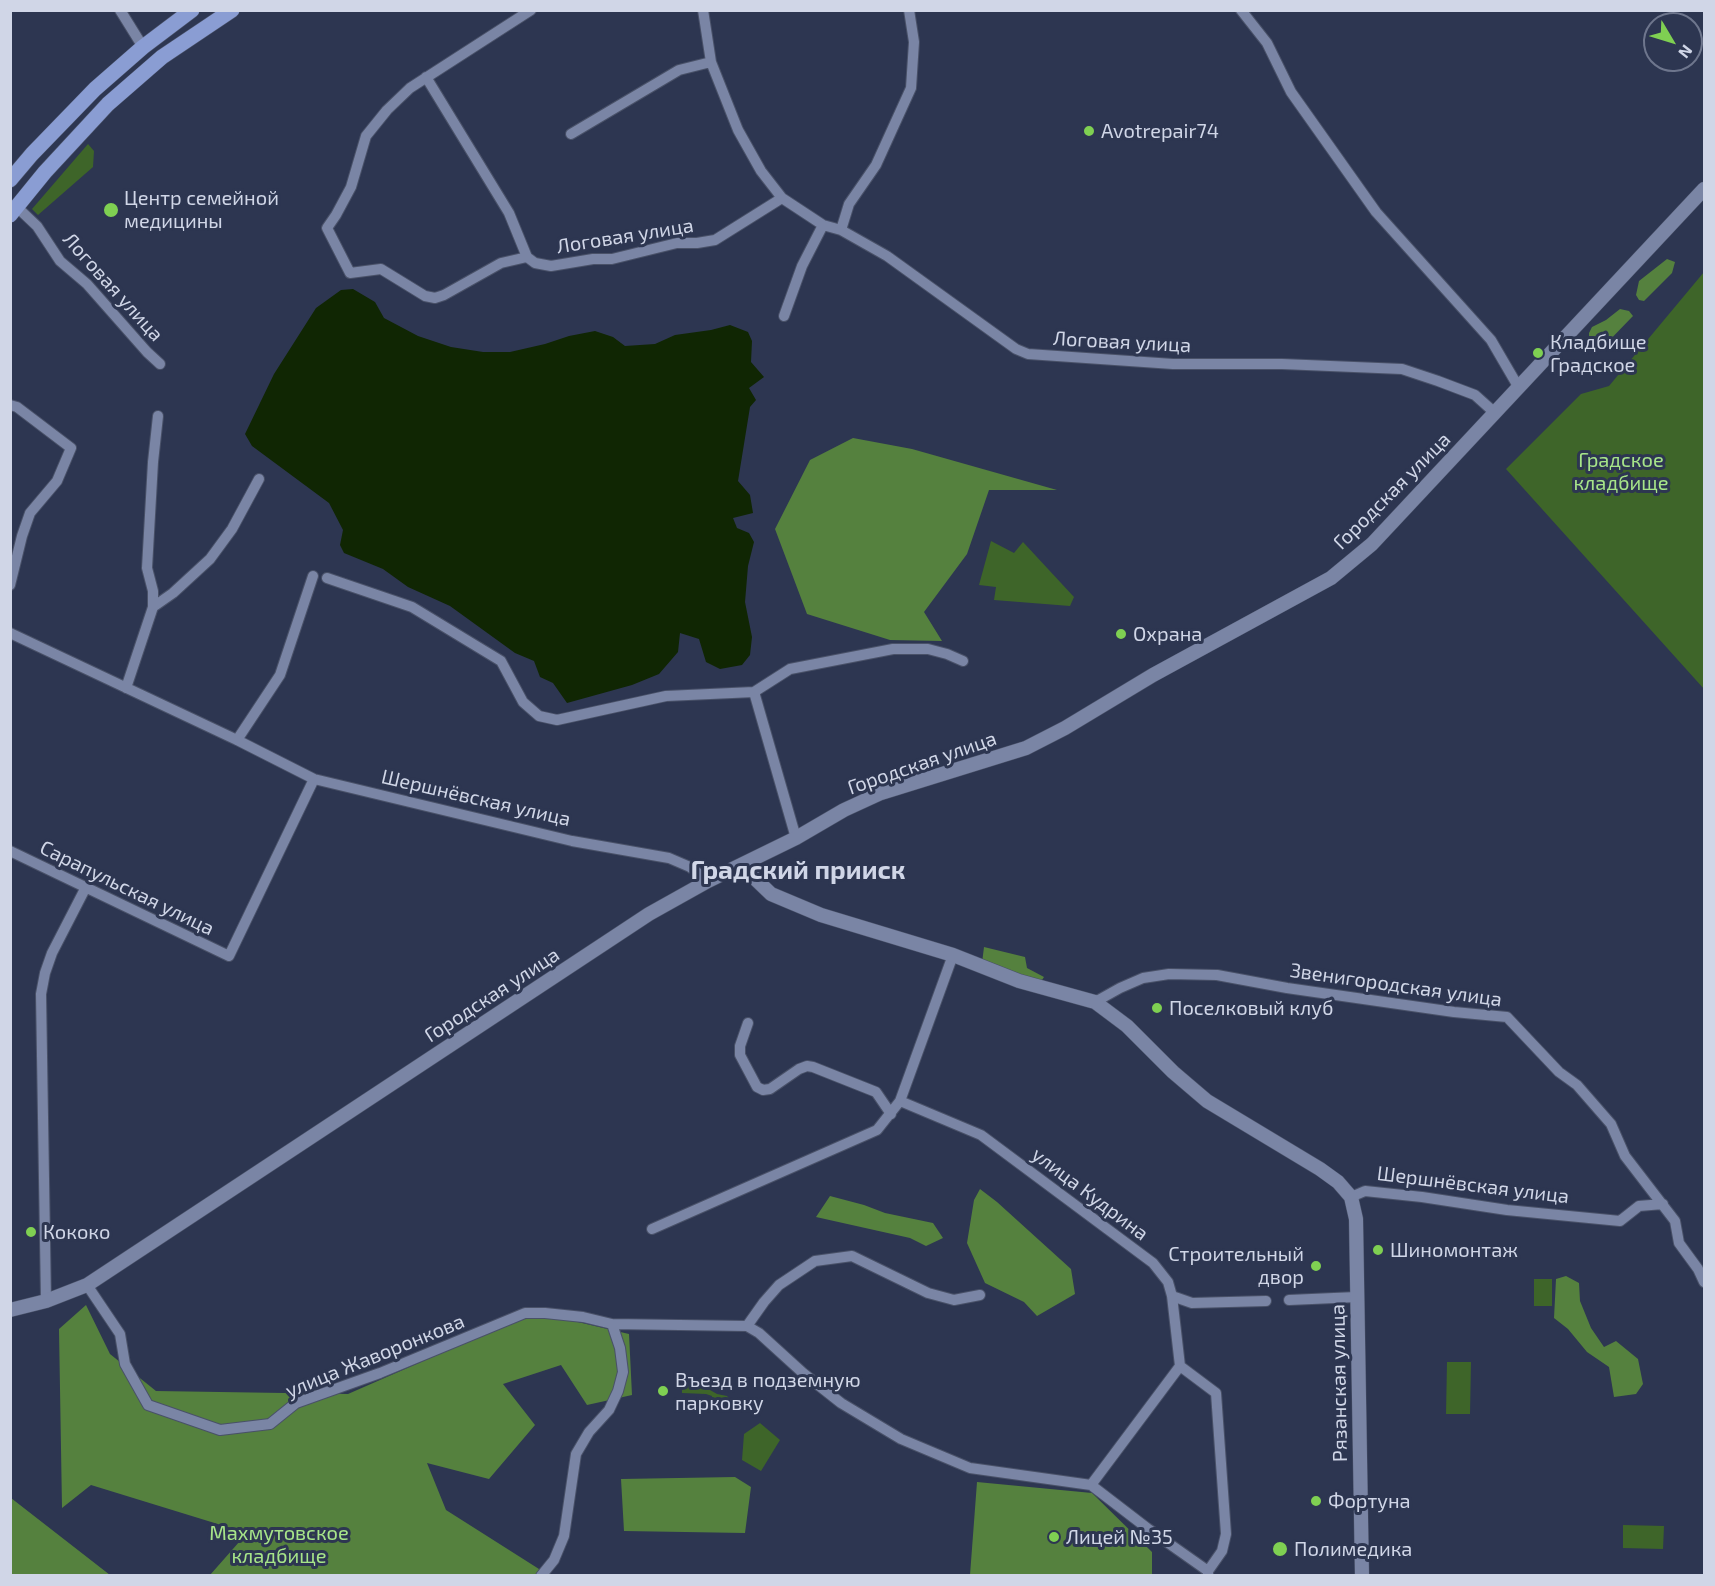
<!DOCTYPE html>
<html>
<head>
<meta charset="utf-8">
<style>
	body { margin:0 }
	#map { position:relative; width:1715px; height:1586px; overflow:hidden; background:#2d3651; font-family:"Exo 2",sans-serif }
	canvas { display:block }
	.frame { position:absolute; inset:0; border:12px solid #d0d6e7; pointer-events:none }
	.north { position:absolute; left:1643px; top:12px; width:60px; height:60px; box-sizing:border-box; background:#2d3651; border:2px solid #6e768d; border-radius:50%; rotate:128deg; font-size:16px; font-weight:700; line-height:24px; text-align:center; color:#d0d6e7 }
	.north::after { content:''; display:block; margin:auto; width:21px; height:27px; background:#7fd052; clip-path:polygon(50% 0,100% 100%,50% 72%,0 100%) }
</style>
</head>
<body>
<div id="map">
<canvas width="1715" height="1586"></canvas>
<div class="frame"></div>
<div class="north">N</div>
</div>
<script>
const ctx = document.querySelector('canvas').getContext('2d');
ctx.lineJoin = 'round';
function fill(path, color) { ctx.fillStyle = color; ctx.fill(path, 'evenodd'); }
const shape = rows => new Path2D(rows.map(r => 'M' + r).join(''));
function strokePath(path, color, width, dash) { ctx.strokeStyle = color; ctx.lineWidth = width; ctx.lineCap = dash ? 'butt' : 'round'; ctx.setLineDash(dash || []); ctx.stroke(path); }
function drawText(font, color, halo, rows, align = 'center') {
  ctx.font = font + ' "Exo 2",sans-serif'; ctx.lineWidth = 6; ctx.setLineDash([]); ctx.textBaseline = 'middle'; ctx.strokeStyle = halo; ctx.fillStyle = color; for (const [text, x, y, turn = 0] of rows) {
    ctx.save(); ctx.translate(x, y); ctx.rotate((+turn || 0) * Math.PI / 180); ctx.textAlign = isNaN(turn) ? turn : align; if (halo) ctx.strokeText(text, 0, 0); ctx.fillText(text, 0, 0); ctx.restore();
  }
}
const green = shape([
	[88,144,94,151,93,167,38,215,32,209],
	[1704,272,1704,689,1506,469,1581,394,1609,386],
	[991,541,1014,553,1023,542,1074,597,1070,606,994,600,996,587,979,585],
	[1534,1279,1552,1279,1552,1306,1534,1306],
	[1447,1362,1471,1362,1470,1414,1446,1414],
	[682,1374,717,1394,727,1396,732,1402,731,1405,712,1403,712,1396,706,1394,682,1393],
	[760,1423,780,1440,761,1471,742,1460,744,1434],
	[1623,1525,1664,1526,1663,1549,1623,1548]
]);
const forest = shape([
	[1667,259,1675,262,1672,273,1644,301,1639,300,1636,295,1639,281],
	[1620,309,1629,311,1633,316,1602,348,1593,348,1589,342,1589,333,1592,327,1606,320],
	[853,438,912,449,1057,490,989,490,967,554,924,612,942,641,890,640,807,614,775,529,810,460],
	[984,947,1025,957,1027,968,1044,977,1040,983,982,963],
	[980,1189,997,1202,1071,1269,1075,1294,1037,1316,1024,1302,985,1283,967,1243,974,1200],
	[830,1196,864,1205,885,1213,933,1223,943,1238,926,1246,910,1238,816,1217],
	[1566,1276,1579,1283,1580,1301,1591,1328,1604,1347,1616,1341,1638,1359,1643,1384,1636,1394,1614,1397,1609,1367,1587,1352,1568,1329,1554,1318,1556,1279],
	[86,1305,110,1354,156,1391,348,1394,535,1312,629,1334,632,1395,587,1405,561,1365,503,1384,535,1425,489,1479,427,1463,446,1510,539,1569,544,1575,210,1575,247,1533,91,1485,62,1508,59,1329],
	[735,1477,751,1487,745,1533,624,1531,621,1479],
	[977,1482,1092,1493,1152,1552,1152,1575,970,1575],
	[11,1498,110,1575,11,1575]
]);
const water = shape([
	[353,289,375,302,384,318,418,336,451,347,483,352,510,352,545,344,569,336,595,331,613,337,625,346,655,344,675,335,711,330,730,325,748,332,752,341,751,362,764,377,749,388,756,400,750,407,738,481,750,495,753,513,733,518,737,528,749,533,754,542,748,566,745,602,752,637,750,655,742,665,720,669,706,662,699,639,680,633,678,652,659,674,632,685,567,703,553,683,540,677,534,661,515,653,450,606,408,587,383,569,344,553,340,545,343,530,329,503,252,446,245,434,274,374,316,308,341,290]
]);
const minor = shape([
	[120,10,143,47],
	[703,10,711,62,738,130,761,171,782,198,823,225,841,230,887,256,1016,349,1028,354,1173,364,1282,364,1402,369,1438,381,1475,395,1495,413],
	[1241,10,1267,43,1291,92,1376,212,1491,340,1519,388],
	[426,77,509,213,527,257,535,263,551,266,593,259,612,259,677,243,697,243,715,240,782,198],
	[571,134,679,70,711,62],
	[17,207,37,226,60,261,87,284,147,352,160,364],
	[841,230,849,204,876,165,911,88,914,42,909,10],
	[527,257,501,263,444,295,435,298,425,296,381,269,350,273,327,228,336,215,351,187,366,136,387,110,410,88,531,10],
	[784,316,802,266,823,225],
	[10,405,17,407,71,448,57,481,30,513,22,536,10,585],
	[327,578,412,607,501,661,523,702,539,716,557,720,666,696,754,692,790,669,893,649,928,649,947,654,963,661],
	[153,607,153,591,147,568,153,462,158,416],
	[10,633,237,740,314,779,572,841,669,858,690,867,708,881],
	[126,688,153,607,173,593,210,559,232,529,259,479],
	[754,692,796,838],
	[237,740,280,675,313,576],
	[10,851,229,956,314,779],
	[1095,1002,1120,988,1143,978,1169,974,1217,975,1287,988,1454,1012,1507,1017,1559,1072,1577,1085,1611,1124,1625,1156,1675,1221,1679,1243,1698,1269,1704,1282],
	[748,1023,740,1046,740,1055,757,1087,763,1090,770,1089,799,1069,807,1066,813,1067,876,1092,891,1114],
	[900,1101,953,955],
	[1351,1197,1365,1191,1422,1197,1507,1210,1620,1221,1639,1206,1663,1204],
	[652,1229,877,1130,900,1101,981,1135,1153,1263,1168,1282,1172,1296,1192,1303,1266,1301],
	[87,1285,120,1334,125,1364,148,1405,220,1430,270,1424,296,1403,380,1373,525,1313,545,1313,583,1317,612,1324,747,1326,759,1333,803,1373,841,1403,901,1439,970,1468,1091,1485,1147,1528,1208,1571,1208,1576],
	[1172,1296,1180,1366,1216,1393,1226,1534,1222,1551,1208,1571],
	[1289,1300,1357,1297],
	[46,1301,41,994,45,973,52,953,86,887],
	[747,1326,764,1302,779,1285,815,1261,852,1256,928,1293,954,1300,980,1295],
	[1091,1485,1180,1366],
	[541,1576,554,1560,564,1536,576,1454,589,1432,609,1410,618,1391,623,1372,620,1348,612,1324]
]);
const tertiary = shape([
	[741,865,771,894,821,915,953,955,1019,981,1095,1002,1127,1026,1173,1072,1207,1101,1320,1169,1338,1182,1351,1197,1356,1219,1362,1576],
	[10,1310,46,1301,87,1285,649,914,708,881,796,838,844,810,881,793,1026,748,1065,728,1153,675,1331,578,1372,544,1704,189]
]);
const primary = shape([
	[10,180,32,154,95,89,143,47,192,10],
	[10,215,45,172,108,104,162,57,232,10]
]);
const markers = [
	[1089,131,6,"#7fd052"],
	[111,210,8,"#7fd052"],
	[1538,353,6,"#7fd052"],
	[1121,634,6,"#7fd052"],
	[1157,1008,6,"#7fd052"],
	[31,1232,6,"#7fd052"],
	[1378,1250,6,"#7fd052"],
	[1316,1266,6,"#7fd052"],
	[663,1391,6,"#7fd052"],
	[1316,1501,6,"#7fd052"],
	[1054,1537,6,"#7fd052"],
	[1280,1549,8,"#7fd052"]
];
const poiNames = [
	["Avotrepair74",1101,131],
	["Центр семейной",124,198],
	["медицины",124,221],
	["Кладбище",1550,342],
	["Градское",1550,365],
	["Охрана",1133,634],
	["Поселковый клуб",1169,1008],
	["Кококо",43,1232],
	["Шиномонтаж",1390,1250],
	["Строительный",1304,1254,"right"],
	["двор",1304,1277,"right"],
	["Въезд в подземную",675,1380],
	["парковку",675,1403],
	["Фортуна",1328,1501],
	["Лицей №35",1066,1537],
	["Полимедика",1294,1549]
];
const streetNames = [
	["Логовая улица",625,236,-9],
	["Логовая улица",113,287,48],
	["Логовая улица",1122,342,3],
	["Городская улица",1392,491,-45],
	["Городская улица",922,763,-19],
	["Шершнёвская улица",476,798,13],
	["Сарапульская улица",127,888,26],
	["Звенигородская улица",1396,985,8],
	["Городская улица",492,995,-33],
	["Шершнёвская улица",1473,1185,7],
	["улица Кудрина",1090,1194,37],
	["улица Жаворонкова",375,1356,-22],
	["Рязанская улица",1339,1383,-91]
];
const parkNames = [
	["Градское",1621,460],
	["кладбище",1621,483],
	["Махмутовское",279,1533],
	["кладбище",279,1556]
];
const districtNames = [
	["Градский прииск",798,870]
];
fill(green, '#3e6529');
fill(forest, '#55813e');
fill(water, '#102603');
strokePath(minor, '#495168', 12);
strokePath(tertiary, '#495168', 15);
strokePath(primary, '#495168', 16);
strokePath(minor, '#7a85a5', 10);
strokePath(tertiary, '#7a85a5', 14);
strokePath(primary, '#8a9dd3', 15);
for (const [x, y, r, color] of markers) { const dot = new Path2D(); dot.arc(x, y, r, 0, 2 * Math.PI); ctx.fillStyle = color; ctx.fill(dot); strokePath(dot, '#2d3651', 2); }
drawText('20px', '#d0d6e7', '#2d3651', poiNames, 'left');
drawText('20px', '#d0d6e7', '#2d3651', streetNames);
drawText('20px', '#a7e589', '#2d3651', parkNames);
drawText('bold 26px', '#d0d6e7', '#2d3651', districtNames);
</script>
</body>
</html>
